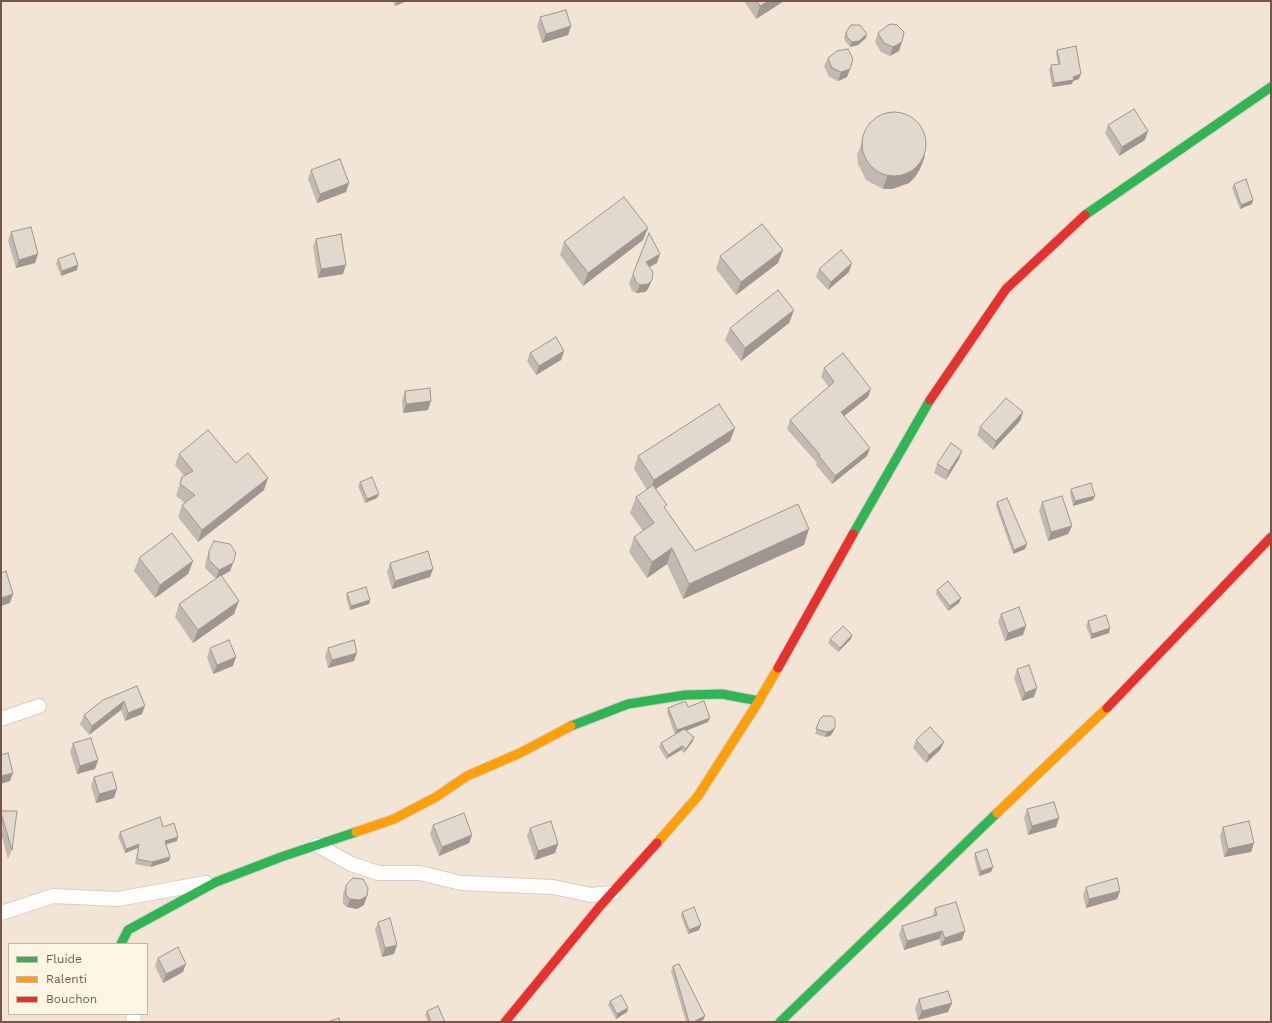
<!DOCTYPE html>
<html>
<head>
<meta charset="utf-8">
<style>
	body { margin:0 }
	#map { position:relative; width:1272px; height:1023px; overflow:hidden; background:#f6f0e5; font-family:"Work Sans",sans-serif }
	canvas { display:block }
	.frame { position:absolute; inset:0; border:2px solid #725647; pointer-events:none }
	.legend { position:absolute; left:8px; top:943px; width:140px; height:72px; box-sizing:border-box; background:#fff5e5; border:1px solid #c7b5a6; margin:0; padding:5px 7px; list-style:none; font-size:12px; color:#725647 }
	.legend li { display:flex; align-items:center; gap:8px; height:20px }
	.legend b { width:20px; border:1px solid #c7b5a6 }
</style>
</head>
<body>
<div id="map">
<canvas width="1272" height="1023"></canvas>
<div class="frame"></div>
<ul class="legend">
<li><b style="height:5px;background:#30b455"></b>Fluide</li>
<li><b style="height:5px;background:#ff9f0a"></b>Ralenti</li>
<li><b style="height:5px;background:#e5322d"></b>Bouchon</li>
</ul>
</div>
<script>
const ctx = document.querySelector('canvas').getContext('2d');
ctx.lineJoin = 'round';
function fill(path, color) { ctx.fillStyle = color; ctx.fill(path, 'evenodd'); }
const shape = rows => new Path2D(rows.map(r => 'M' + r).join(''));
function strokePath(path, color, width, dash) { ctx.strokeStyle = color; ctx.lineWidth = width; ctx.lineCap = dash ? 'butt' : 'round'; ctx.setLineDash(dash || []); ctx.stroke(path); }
const residential = shape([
	[1,1,1271,1,1271,1022,1,1022],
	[9,944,147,944,147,1014,9,1014]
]);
const street = shape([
	[1,719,39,706],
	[317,845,351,864,378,873,420,873,461,883,553,887,591,895,613,893],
	[1,913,53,896,118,899,206,883],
	[133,1014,134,1022]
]);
const fast = shape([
	[1085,215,1271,87],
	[853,534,930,400],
	[571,726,628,704,685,695,722,694,759,701],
	[121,944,128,930,216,882,281,857,356,832],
	[780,1022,997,813]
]);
const slow = shape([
	[997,813,1107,708],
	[356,832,394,819,436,797,467,776,520,753,571,726],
	[657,843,698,796,757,704,778,668]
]);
const jam = shape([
	[930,400,1006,289,1085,215],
	[778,668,853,534],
	[1107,708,1271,537],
	[505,1022,601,905,657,843]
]);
const wall = shape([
	[393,1,407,1,395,6],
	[744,1,784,1,756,19],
	[540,17,571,26,568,35,542,43,537,26],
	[846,32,866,38,858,45,850,47,845,41,844,37],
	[878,33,902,42,899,51,890,56,881,52,875,42],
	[1057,50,1079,79,1073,81,1072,84,1052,87,1049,70,1051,65,1058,64,1056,54],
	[828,58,850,69,847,77,838,81,829,77,824,66],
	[869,125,925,156,920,169,915,177,909,183,892,189,883,189,866,180,858,164,857,155],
	[1108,125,1145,140,1119,156,1105,133],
	[311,170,349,183,346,192,317,203,308,179],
	[1234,184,1253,200,1252,204,1240,209,1232,188],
	[648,228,643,240,583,286,560,255,564,242],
	[11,232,38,254,35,263,16,268,8,241],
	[316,239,343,274,318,278,313,247],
	[783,250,778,263,736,295,716,269,720,256],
	[58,259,78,265,77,270,61,276,56,264],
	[657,263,650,267,648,289,645,292,636,293,632,291,629,283,633,274],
	[819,269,849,272,828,290,816,277],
	[794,310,789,323,741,361,725,340,730,328],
	[564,351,561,360,536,375,527,361,530,353],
	[824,368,868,397,844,416,870,448,867,456,832,484,816,465,817,463,787,429,790,420,829,387,821,377],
	[405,391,428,410,403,413,402,400],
	[1023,412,1020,421,993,450,977,435,980,427],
	[735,428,730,441,656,489,665,509,695,551,804,545,683,599,667,564,647,578,629,552,634,537,643,531,630,513,636,497,647,490,634,469,638,456],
	[179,454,236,463,264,490,198,542,178,517,182,505,185,503,176,496,182,477,184,476,175,465],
	[959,459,946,480,934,473,937,464],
	[360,482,377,498,365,503,358,486],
	[1071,489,1095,496,1093,500,1073,506,1070,493],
	[997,502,1027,544,1025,549,1013,554,996,506],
	[1042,502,1072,526,1068,534,1048,541,1039,511],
	[209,551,233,563,230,571,221,576,234,614,193,643,175,617,179,604,216,579,205,568,206,560],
	[139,558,193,561,188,574,155,598,134,571],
	[390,563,433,569,430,577,392,589,387,572],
	[937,590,961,598,959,603,948,611,936,594],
	[347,593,370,600,369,604,350,610,346,597],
	[1001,614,1023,635,1005,641,998,622],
	[1088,621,1109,633,1091,639,1086,626],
	[830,639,851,639,838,652,828,643],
	[210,648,233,666,213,674,207,657],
	[328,648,354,661,328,668,325,656],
	[1017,669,1034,697,1022,701,1014,678],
	[137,686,142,714,125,721,121,710,89,735,80,724,84,715],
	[688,707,708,722,686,731,693,741,684,753,681,750,666,759,659,747,661,743,675,735,667,712,668,708],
	[820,719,835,728,833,732,830,736,825,737,815,734],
	[916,740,944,742,940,750,926,763,913,748],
	[73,743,98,760,95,769,77,774,70,752],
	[94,777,114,798,96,803,91,786],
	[1027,809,1056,827,1028,835,1024,818],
	[1,811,12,850,8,859,1,833],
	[433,825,472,835,469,843,439,856,430,834],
	[163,827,177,841,166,844,170,857,169,861,151,867,135,864,138,848,125,853,118,837,120,832],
	[1223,827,1254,843,1251,852,1224,857,1220,836],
	[530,828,558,844,555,853,535,860,527,836],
	[975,853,993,867,991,872,979,876,974,857],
	[346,885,364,905,357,909,347,907,343,904,343,894],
	[1086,887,1120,891,1117,899,1086,908,1083,895],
	[935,908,962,940,941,946,939,939,904,950,899,935,902,926,932,917],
	[682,912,699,930,688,934,681,916],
	[378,922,397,945,394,954,382,957,375,930],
	[158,958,183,972,163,983,155,966],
	[673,966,705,1016,703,1020,700,1022,686,1022,671,971],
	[919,999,952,1003,948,1012,918,1020,915,1008],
	[610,1001,628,1008,627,1012,616,1019,608,1005],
	[427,1011,445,1022,428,1022,425,1015]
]);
const shadedWall = shape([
	[399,1,407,1,395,6,397,2],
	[769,1,784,1,756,19,760,6],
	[571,26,568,35,542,43,546,34],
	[867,34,866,38,858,45,850,47,852,42],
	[902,42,899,51,890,56,893,47],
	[850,69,847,77,838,81,841,72],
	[1081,74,1079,79,1073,81,1072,84,1052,87,1054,83],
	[1148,131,1145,140,1119,156,1122,147],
	[925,156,920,169,915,177,909,183,892,189,883,189,887,176],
	[349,183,346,192,317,203,320,194],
	[1253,200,1252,204,1240,209,1241,205],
	[648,228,643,240,583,286,588,273],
	[783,250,778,263,736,295,741,282],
	[38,254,35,263,16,268,19,260],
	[660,254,657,263,643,270,646,262],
	[852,263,849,272,828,290,831,282],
	[78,265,77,270,61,276,62,271],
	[346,265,343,274,318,278,321,269],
	[652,280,648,289,645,292,636,293,640,285],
	[794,310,789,323,741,361,745,348],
	[564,351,561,360,536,375,539,366],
	[871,389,868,397,838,421,841,412],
	[431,401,428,410,403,413,406,404],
	[1023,412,1020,421,993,450,996,441],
	[735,428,730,441,649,493,654,480],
	[870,448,867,456,832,484,835,476],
	[962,451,959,459,946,480,949,471],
	[268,478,264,490,198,542,202,530],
	[379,494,377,498,365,503,367,499],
	[1095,496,1093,500,1073,506,1075,501],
	[1072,526,1068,534,1048,541,1051,532],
	[809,529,804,545,683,599,689,584],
	[1027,544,1025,549,1013,554,1014,550],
	[672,548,667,564,647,578,652,562],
	[193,561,188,574,155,598,160,585],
	[233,563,230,571,216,579,219,570],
	[433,569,430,577,392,589,395,581],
	[13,594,10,603,1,606,1,598],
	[961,598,959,603,948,611,950,606],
	[370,600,369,604,350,610,351,606],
	[239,601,234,614,193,643,198,630],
	[1026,626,1023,635,1005,641,1008,633],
	[1110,628,1109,633,1091,639,1092,634],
	[852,635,851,639,838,652,840,648],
	[357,653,354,661,328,668,332,660],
	[236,657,233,666,213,674,217,665],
	[1037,688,1034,697,1022,701,1025,693],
	[124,701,121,710,89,735,92,726],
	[145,706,142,714,125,721,128,713],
	[710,718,708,722,675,735,677,730],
	[835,728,833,732,830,736,825,737,827,732],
	[694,737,693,741,684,753,686,749],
	[944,742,940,750,926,763,929,755],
	[682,746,681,750,666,759,668,755],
	[98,760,95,769,77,774,80,766],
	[13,773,10,781,1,784,1,776],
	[117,789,114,798,96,803,99,794],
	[1059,818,1056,827,1028,835,1032,826],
	[472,835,469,843,439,856,442,847],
	[178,837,177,841,164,845,165,841],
	[1254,843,1251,852,1224,857,1228,849],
	[139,844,138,848,125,853,126,849],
	[558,844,555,853,535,860,538,851],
	[170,857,169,861,151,867,152,862],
	[993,867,991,872,979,876,981,871],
	[1120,891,1117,899,1086,908,1089,899],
	[367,896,364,905,357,909,347,907,350,899],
	[701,925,699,930,688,934,689,930],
	[942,931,939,939,904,950,907,941],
	[965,931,962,940,941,946,945,938],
	[397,945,394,954,382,957,385,948],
	[186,964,183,972,163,983,166,974],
	[952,1003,948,1012,918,1020,922,1011],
	[628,1008,627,1012,616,1019,617,1014],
	[705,1016,703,1020,700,1022,693,1022]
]);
const building = shape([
	[757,1,769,1,760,6,757,1],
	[566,10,571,26,546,34,540,17,566,10],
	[892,24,897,25,904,32,902,42,893,47,884,43,878,33,888,25,892,24],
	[851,25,860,25,867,34,859,41,852,42,847,37,846,32,851,25],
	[1076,46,1081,74,1073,77,1074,80,1054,83,1051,65,1060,64,1057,50,1076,46],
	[848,49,853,59,850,69,841,72,832,68,828,58,837,51,848,49],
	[1134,109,1148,131,1122,147,1108,125,1134,109],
	'862 144a32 32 0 1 1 64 0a32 32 0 1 1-64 0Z',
	[340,159,349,183,320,194,311,170,340,159],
	[1246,179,1253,200,1241,205,1234,184,1246,179],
	[624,197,648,228,588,273,564,242,624,197],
	[762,224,783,250,741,282,720,256,762,224],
	[31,227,38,254,19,260,11,232,31,227],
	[649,233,660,254,646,262,653,272,652,280,648,284,640,285,636,282,633,274,649,233],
	[341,234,346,265,321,269,316,239,341,234],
	[841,250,852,263,831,282,819,269,841,250],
	[74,253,78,265,62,271,58,259,74,253],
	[778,290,794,310,745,348,730,328,778,290],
	[556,337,564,351,539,366,530,353,556,337],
	[843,353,871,389,841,412,870,448,835,476,819,456,820,455,790,420,834,382,824,368,843,353],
	[430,388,431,401,406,404,405,391,430,388],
	[1006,398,1023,412,996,441,980,427,1006,398],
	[719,404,735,428,654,480,638,456,719,404],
	[208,430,236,463,248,453,268,478,202,530,182,505,195,495,180,484,182,477,193,471,179,454,208,430],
	[951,443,962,451,949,471,937,464,951,443],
	[372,477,379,494,367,499,360,482,372,477],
	[1091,483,1095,496,1075,501,1071,489,1091,483],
	[653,485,667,505,664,507,695,551,798,504,809,529,689,584,672,548,652,562,634,537,654,523,636,497,653,485],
	[1062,496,1072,526,1051,532,1042,502,1062,496],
	[1007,498,1027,544,1014,550,997,502,1007,498],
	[172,533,193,561,160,585,139,558,172,533],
	[214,541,230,544,236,553,233,563,219,570,209,560,209,551,214,541],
	[428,551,433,569,395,581,390,563,428,551],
	[6,571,13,594,1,598,1,573,6,571],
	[221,575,239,601,198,630,179,604,221,575],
	[948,581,961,598,950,606,937,590,948,581],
	[366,587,370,600,351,606,347,593,366,587],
	[1019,607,1026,626,1008,633,1001,614,1019,607],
	[1106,615,1110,628,1092,634,1088,621,1106,615],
	[843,626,852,635,840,648,830,639,843,626],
	[229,640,236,657,217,665,210,648,229,640],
	[354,640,357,653,332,660,328,648,354,640],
	[1029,665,1037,688,1025,693,1017,669,1029,665],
	[137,686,145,706,128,713,124,701,92,726,84,715,103,700,137,686],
	[704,701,710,718,677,730,668,708,683,702,686,702,688,707,704,701],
	[823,716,832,716,835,719,835,728,831,731,827,732,816,729,820,719,823,716],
	[930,727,944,742,929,755,916,740,930,727],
	[684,729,694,737,686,749,682,746,668,755,661,743,684,729],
	[91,738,98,760,80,766,73,743,91,738],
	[8,753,13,773,1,776,1,755,8,753],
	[112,772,117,789,99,794,94,777,112,772],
	[1054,802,1059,818,1032,826,1027,809,1054,802],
	[1,811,17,811,12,850,1,813,1,811],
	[464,813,472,835,442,847,433,825,464,813],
	[160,817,163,827,174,823,178,837,165,841,170,857,152,862,137,859,139,844,126,849,120,832,160,817],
	[551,821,558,844,538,851,530,828,551,821],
	[1249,821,1254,843,1228,849,1223,827,1249,821],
	[987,849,993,867,981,871,975,853,987,849],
	[353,878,363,879,368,888,367,896,360,900,350,899,346,895,346,885,353,878],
	[1117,878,1120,891,1089,899,1086,887,1117,878],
	[956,902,965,931,945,938,942,931,907,941,902,926,937,915,935,908,956,902],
	[694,907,701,925,689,930,682,912,694,907],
	[390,918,397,945,385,948,378,922,390,918],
	[178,947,186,964,166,974,158,958,178,947],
	[679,964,705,1016,693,1022,689,1022,673,966,679,964],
	[948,991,952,1003,922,1011,919,999,948,991],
	[621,995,628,1008,617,1014,610,1001,621,995],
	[438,1006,445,1022,431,1022,427,1011,438,1006],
	[339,1018,340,1022,328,1022,339,1018]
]);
fill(residential, '#f2e5d5');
strokePath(street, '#d7cdc4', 16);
strokePath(fast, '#d6ccc2', 11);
strokePath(slow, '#d6ccc2', 11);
strokePath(jam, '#d6ccc2', 11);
strokePath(street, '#fefdfb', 14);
strokePath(fast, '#30b455', 9);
strokePath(slow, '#ff9f0a', 9);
strokePath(jam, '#e5322d', 9);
fill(wall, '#c2bab0');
fill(shadedWall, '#9e9790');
fill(building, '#e2d8cd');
strokePath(building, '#9e9790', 1);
</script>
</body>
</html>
